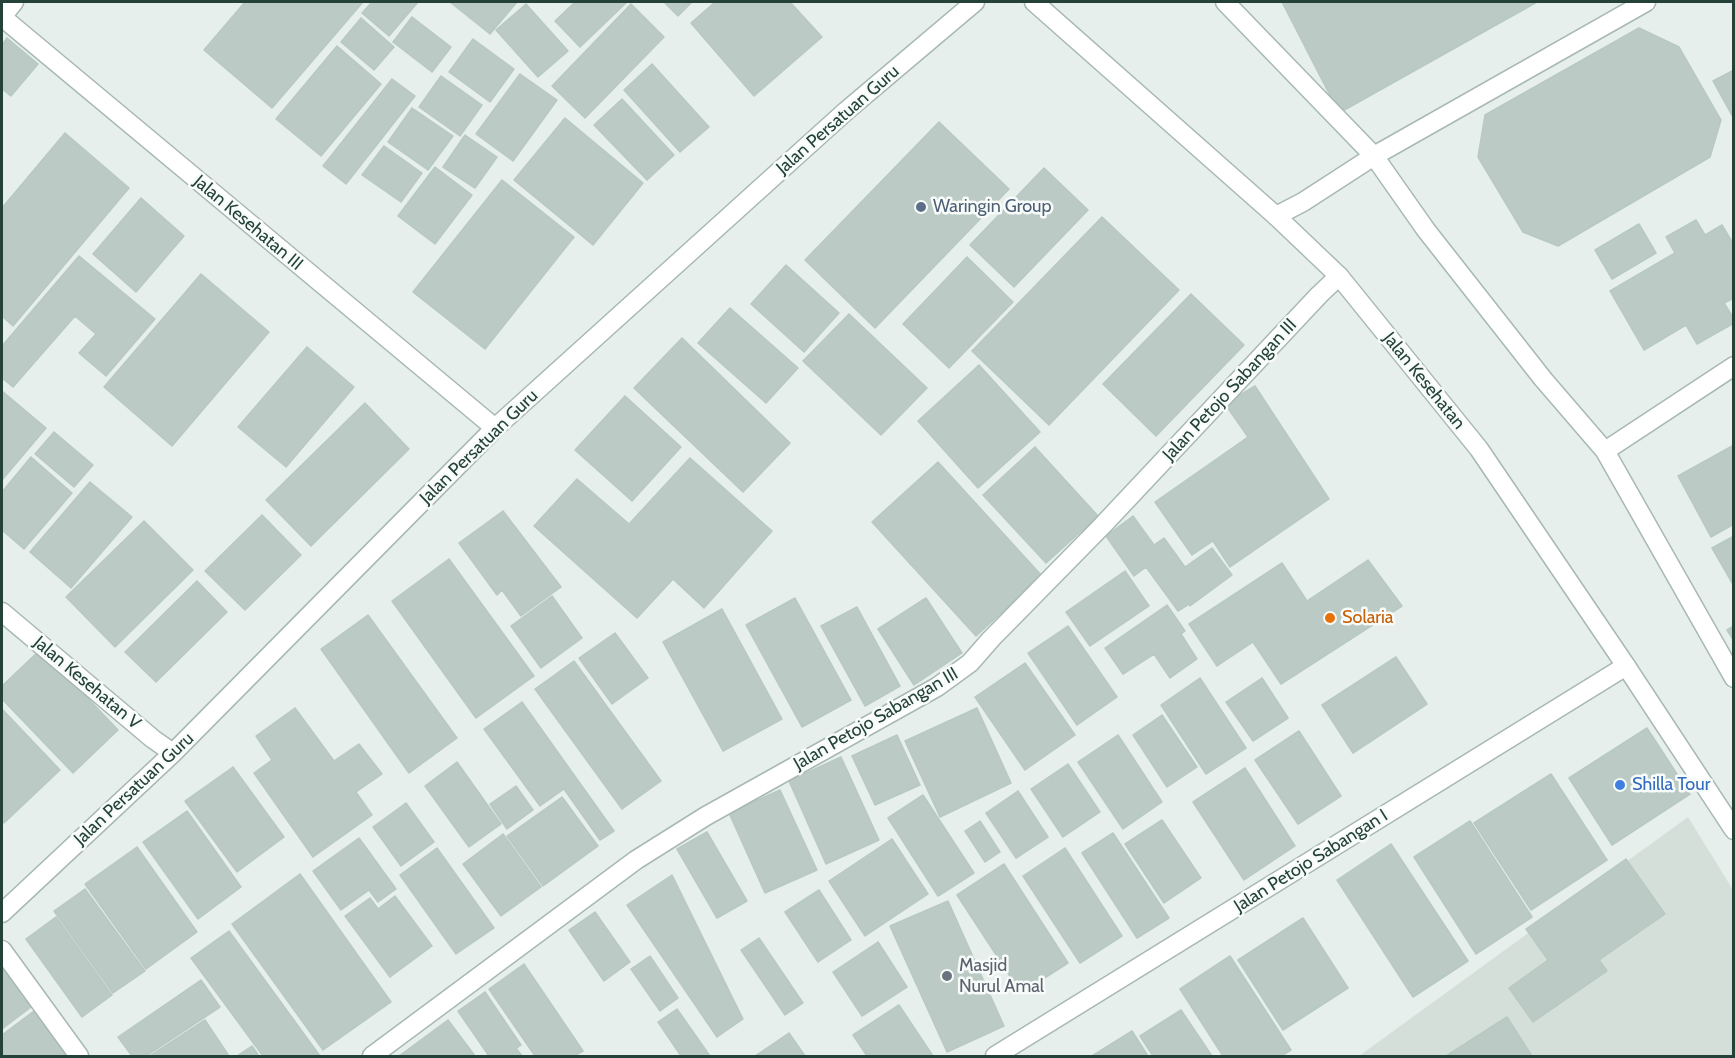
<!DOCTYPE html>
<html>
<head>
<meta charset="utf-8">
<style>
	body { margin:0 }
	#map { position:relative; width:1735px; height:1058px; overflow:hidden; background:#e6efeb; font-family:Cabin,sans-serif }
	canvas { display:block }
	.frame { position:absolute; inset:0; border:3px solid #24423a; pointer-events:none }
</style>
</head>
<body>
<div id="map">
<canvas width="1735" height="1058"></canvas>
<div class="frame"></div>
</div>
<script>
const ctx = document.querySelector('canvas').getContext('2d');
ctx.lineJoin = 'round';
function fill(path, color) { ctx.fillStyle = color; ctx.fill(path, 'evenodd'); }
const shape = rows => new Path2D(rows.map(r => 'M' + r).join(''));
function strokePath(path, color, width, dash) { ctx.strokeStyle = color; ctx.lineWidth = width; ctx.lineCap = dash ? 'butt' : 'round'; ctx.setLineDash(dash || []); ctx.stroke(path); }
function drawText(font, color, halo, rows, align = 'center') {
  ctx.font = font + ' Cabin,sans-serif'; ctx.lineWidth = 5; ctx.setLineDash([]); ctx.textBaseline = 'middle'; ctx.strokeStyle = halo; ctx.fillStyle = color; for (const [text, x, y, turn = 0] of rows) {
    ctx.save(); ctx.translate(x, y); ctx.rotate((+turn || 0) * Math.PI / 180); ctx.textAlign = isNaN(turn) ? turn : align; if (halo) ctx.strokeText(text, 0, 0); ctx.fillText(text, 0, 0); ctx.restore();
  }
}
const built = shape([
	[1688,817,1733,890,1733,1056,1359,1056]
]);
const building = shape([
	[245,2,363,2,272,108,204,50,245,2],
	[372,2,418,2,389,36,362,13,372,2],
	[450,2,517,2,490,34,450,2],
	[575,2,627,2,580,47,555,21,575,2],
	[664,2,692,2,678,16,664,2],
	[715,2,790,2,822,37,754,96,691,23,715,2],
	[1282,2,1537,2,1339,113,1282,2],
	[526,4,568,51,538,77,496,30,526,4],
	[631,4,664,37,585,118,552,86,631,4],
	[412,17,451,47,432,72,393,42,412,17],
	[361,18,394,47,374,70,341,42,361,18],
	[1639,28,1679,47,1721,120,1710,157,1558,246,1523,232,1478,157,1485,115,1639,28],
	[7,38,38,64,11,96,2,89,2,45,7,38],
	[473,39,514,69,490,102,449,72,473,39],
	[337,46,381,84,321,156,276,119,337,46],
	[652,64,709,127,680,152,624,90,652,64],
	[1734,70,1734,119,1713,81,1734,70],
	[520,74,557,100,513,161,476,134,520,74],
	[441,76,482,105,460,136,419,107,441,76],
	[392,79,415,96,346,184,323,166,392,79],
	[622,99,674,155,647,180,594,125,622,99],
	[412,108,453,136,428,170,388,142,412,108],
	[565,118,643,183,593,245,514,180,565,118],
	[939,122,1009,189,875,328,805,260,939,122],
	[65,133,129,188,13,326,2,316,2,208,65,133],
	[465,135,497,157,475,188,443,167,465,135],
	[384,146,422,173,401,202,362,175,384,146],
	[435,167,472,195,435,244,398,216,435,167],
	[1044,168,1088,210,1014,287,970,245,1044,168],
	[502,180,574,237,485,349,413,292,502,180],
	[141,198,184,236,136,292,93,254,141,198],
	[1102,217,1179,290,1049,425,972,351,1102,217],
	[1696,220,1705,235,1722,225,1734,245,1734,298,1724,303,1734,319,1734,323,1697,344,1686,325,1644,350,1610,291,1675,253,1666,237,1696,220],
	[1639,224,1656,253,1612,279,1595,250,1639,224],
	[79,256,155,319,106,376,79,353,96,334,75,316,13,387,2,378,2,346,79,256],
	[967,257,1013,302,949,368,903,324,967,257],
	[786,265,839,313,804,352,751,304,786,265],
	[201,274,269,332,172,446,104,387,201,274],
	[1191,294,1244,345,1156,436,1103,384,1191,294],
	[730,308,798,368,766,403,698,343,730,308],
	[849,314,927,388,881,435,803,361,849,314],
	[682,338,790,443,743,492,634,388,682,338],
	[307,347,354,387,286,467,238,427,307,347],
	[979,365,1040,432,978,488,918,421,979,365],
	[1255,386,1329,499,1230,567,1213,541,1192,555,1155,502,1248,437,1225,404,1255,386],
	[2,391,46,428,2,480,2,391],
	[625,396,681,447,632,501,575,450,625,396],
	[365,403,409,449,311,546,266,500,365,403],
	[54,432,93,465,74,487,35,454,54,432],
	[1734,445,1734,524,1711,537,1678,476,1734,445],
	[1035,447,1098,516,1046,563,983,495,1035,447],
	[31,457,72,493,24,549,2,530,2,492,31,457],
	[690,458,772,531,704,608,673,579,637,618,534,526,577,479,629,524,690,458],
	[938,462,1042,576,976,636,872,522,938,462],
	[90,482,132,517,71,588,30,552,90,482],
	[503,511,561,587,521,616,502,590,497,595,459,543,503,511],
	[262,515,301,555,245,610,205,571,262,515],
	[1133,516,1154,545,1164,538,1185,567,1212,548,1232,575,1190,606,1189,604,1178,611,1146,567,1134,576,1106,536,1133,516],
	[144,521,193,570,115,647,66,597,144,521],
	[1734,536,1734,586,1712,548,1734,536],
	[449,559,534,676,476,718,392,601,449,559],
	[1368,560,1402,606,1281,684,1253,642,1217,666,1189,624,1282,563,1307,601,1368,560],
	[1125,571,1149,606,1090,646,1066,612,1125,571],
	[197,581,227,612,156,682,125,652,197,581],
	[552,596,582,638,541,668,511,626,552,596],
	[795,598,851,700,802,727,746,625,795,598],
	[926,598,962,653,914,685,878,629,926,598],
	[1167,605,1185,631,1181,634,1197,659,1170,678,1154,654,1123,674,1105,648,1167,605],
	[857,607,900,686,865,706,821,626,857,607],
	[722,609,782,719,723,751,663,642,722,609],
	[368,615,457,738,409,773,321,649,368,615],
	[1068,626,1117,697,1077,725,1028,653,1068,626],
	[1734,626,1734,641,1727,630,1734,626],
	[615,633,648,678,612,704,579,658,615,633],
	[41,649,118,730,73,773,2,699,2,686,41,649],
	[1396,657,1427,704,1353,753,1322,705,1396,657],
	[574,661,661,781,622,809,535,689,574,661],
	[1025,663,1075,735,1025,770,975,697,1025,663],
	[1200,678,1246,748,1206,774,1161,705,1200,678],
	[1262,678,1288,718,1253,741,1226,702,1262,678],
	[522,702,614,831,600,840,564,789,540,806,484,729,522,702],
	[295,708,334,761,359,744,382,774,356,792,372,815,313,857,254,773,272,760,256,736,295,708],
	[977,708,1011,783,940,817,905,741,977,708],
	[2,709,60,770,4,823,2,821,2,709],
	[1162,715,1197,767,1167,787,1133,735,1162,715],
	[1647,728,1690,794,1612,845,1569,778,1647,728],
	[1299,731,1341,796,1298,824,1255,760,1299,731],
	[897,735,920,785,875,805,852,756,897,735],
	[1118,735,1162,802,1123,829,1078,762,1118,735],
	[841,757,879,840,826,864,789,781,841,757],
	[457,762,501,824,469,847,425,786,457,762],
	[1068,764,1100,812,1063,837,1031,789,1068,764],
	[233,767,284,837,237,872,185,801,233,767],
	[1245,768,1295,846,1244,880,1193,802,1245,768],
	[1551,774,1607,860,1531,910,1474,823,1551,774],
	[516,786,533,810,507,829,490,804,516,786],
	[780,790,817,870,765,893,729,813,780,790],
	[1018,791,1048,837,1016,858,986,813,1018,791],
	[923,795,974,873,938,896,888,818,923,795],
	[562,797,598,846,543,886,507,836,562,797],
	[406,803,434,842,401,866,373,827,406,803],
	[187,811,241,887,198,919,143,842,187,811],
	[1162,820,1201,878,1164,903,1125,844,1162,820],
	[980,821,1000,852,985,862,965,831,980,821],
	[1470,821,1532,917,1476,954,1414,857,1470,821],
	[707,832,747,901,717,918,677,849,707,832],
	[1113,833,1169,918,1137,938,1082,853,1113,833],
	[503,834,541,887,501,916,463,864,503,834],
	[359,838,396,889,378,902,369,890,341,910,313,871,359,838],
	[892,839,928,894,865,936,829,881,892,839],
	[1391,844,1468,961,1413,997,1337,880,1391,844],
	[137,847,197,932,146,969,85,884,137,847],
	[437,848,494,928,456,954,400,875,437,848],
	[1065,848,1122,936,1080,963,1023,876,1065,848],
	[1626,859,1665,914,1599,960,1607,971,1533,1022,1509,988,1548,960,1526,929,1626,859],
	[1004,864,1068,963,1021,993,957,895,1004,864],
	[300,874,391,1002,323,1050,232,924,300,874],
	[672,875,743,1019,717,1037,627,905,672,875],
	[85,889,145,971,113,993,54,911,85,889],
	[819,890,851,940,818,962,785,912,819,890],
	[395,896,432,946,390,977,345,916,370,898,378,909,395,896],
	[948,901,1004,1026,947,1052,890,926,948,901],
	[595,912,630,962,604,981,569,930,595,912],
	[56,917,112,995,82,1017,26,939,56,917],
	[1303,918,1348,988,1283,1030,1238,960,1303,918],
	[229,931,320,1056,263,1056,191,958,229,931],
	[759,938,803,1003,785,1015,741,950,759,938],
	[878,942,907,987,862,1016,833,972,878,942],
	[650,956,678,998,660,1011,631,969,650,956],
	[1230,956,1291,1050,1281,1056,1223,1056,1180,989,1230,956],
	[2,959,35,1004,2,1029,2,959],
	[524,964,583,1051,574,1056,535,1056,489,989,524,964],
	[201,980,220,1007,146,1056,132,1056,118,1037,201,980],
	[485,992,521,1045,516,1048,522,1056,489,1056,458,1011,485,992],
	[899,1005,933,1056,867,1056,853,1035,899,1005],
	[677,1009,710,1056,681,1056,658,1022,677,1009],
	[1181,1010,1212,1056,1153,1056,1140,1036,1181,1010],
	[34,1011,68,1056,5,1056,2,1052,2,1035,34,1011],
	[1507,1017,1532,1056,1446,1056,1507,1017],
	[205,1020,229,1056,150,1056,205,1020],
	[448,1020,475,1056,399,1056,448,1020],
	[1132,1031,1148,1056,1092,1056,1132,1031],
	[789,1033,805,1056,755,1056,789,1033],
	[252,1046,259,1056,237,1056,252,1046]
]);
const service = shape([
	[1225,2,1374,156,1646,2],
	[1276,216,1303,202,1374,156,1426,230,1543,379,1605,451,1734,678],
	[1605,451,1734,366]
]);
const minor = shape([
	[2,17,495,428],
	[2,17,14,2],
	[2,612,153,739,173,753],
	[2,913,173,753,495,428,846,111,975,2],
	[2,950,79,1056],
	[372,1056,636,860,706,816,937,687,970,663,991,639,1102,526,1319,295,1339,276],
	[995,1056,1626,666]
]);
const tertiary = shape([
	[1034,2,1276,216,1339,276,1479,449,1626,666,1734,830]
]);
const markers = [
	[921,207,6,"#5c6f8a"],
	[1330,618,6,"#e8710a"],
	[1620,785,6,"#3f7fe0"],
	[947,976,6,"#6b7280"]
];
const streetNames = [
	["Jalan Persatuan Guru",838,120,-41],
	["Jalan Kesehatan III",248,223,40],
	["Jalan Kesehatan",1424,381,51],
	["Jalan Petojo Sabangan III",1230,390,-47],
	["Jalan Persatuan Guru",479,447,-44],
	["Jalan Kesehatan V",87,683,40],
	["Jalan Petojo Sabangan III",876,719,-30],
	["Jalan Persatuan Guru",134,789,-43],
	["Jalan Petojo Sabangan I",1311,861,-32]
];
const serviceNames = [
	["Waringin Group",933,207]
];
const foodNames = [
	["Solaria",1342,618]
];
const shopNames = [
	["Shilla Tour",1632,785]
];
const worshipNames = [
	["Masjid",959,966],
	["Nurul Amal",959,987]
];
fill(built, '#d4dfda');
fill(building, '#bbcac4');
strokePath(building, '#b8c9c2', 1.5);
strokePath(service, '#a8b8b2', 21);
strokePath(minor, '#a8b8b2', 21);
strokePath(tertiary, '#a8b8b2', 21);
strokePath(service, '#fff', 18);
strokePath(minor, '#fff', 18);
strokePath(tertiary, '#fff', 18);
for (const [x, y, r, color] of markers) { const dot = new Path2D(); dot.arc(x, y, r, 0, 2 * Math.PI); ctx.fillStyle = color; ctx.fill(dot); strokePath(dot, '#f7fbf9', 2); }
drawText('18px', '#24423a', '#f7fbf9', streetNames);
drawText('18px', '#4e5e75', '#f7fbf9', serviceNames, 'left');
drawText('18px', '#c56008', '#f7fbf9', foodNames, 'left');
drawText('18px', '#366cbe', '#f7fbf9', shopNames, 'left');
drawText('18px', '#5b616d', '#f7fbf9', worshipNames, 'left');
</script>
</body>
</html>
